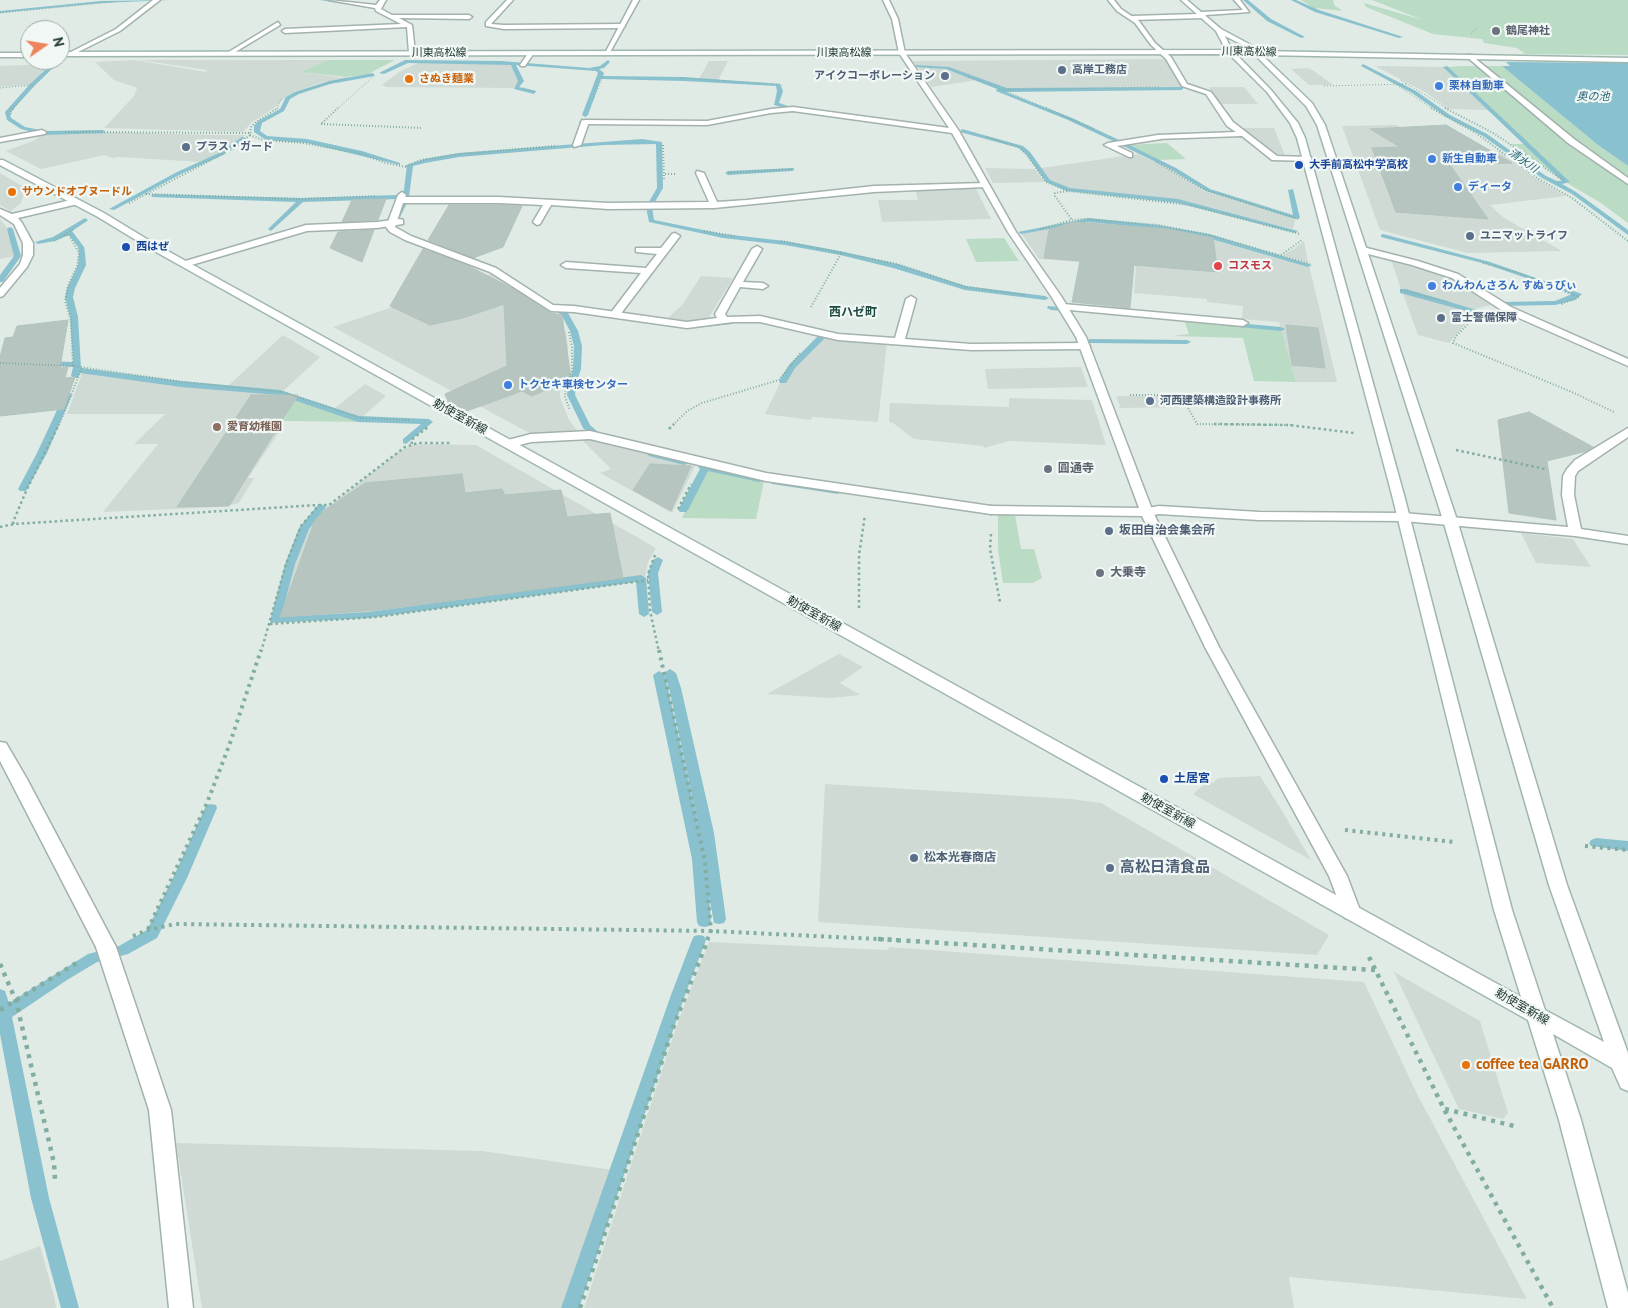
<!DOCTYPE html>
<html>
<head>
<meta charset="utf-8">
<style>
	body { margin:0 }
	#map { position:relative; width:1628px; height:1308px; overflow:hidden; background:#e0ebe6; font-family:"PT Sans",sans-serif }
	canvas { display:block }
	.north { position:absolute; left:20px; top:20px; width:50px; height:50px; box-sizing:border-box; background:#f1f7f4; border:1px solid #9eaba8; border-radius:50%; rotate:77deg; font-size:14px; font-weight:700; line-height:20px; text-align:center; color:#223a35 }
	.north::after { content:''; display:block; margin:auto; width:18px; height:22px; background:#ed855c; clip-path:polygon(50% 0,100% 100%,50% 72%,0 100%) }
</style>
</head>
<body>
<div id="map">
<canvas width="1628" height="1308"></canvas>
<div class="north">N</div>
</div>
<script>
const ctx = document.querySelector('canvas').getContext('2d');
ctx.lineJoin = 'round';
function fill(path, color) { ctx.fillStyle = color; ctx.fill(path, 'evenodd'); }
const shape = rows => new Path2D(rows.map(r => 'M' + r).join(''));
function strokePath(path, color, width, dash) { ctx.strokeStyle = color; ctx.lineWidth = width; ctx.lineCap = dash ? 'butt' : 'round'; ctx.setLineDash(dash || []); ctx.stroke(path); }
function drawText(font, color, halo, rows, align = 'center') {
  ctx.font = font + ' "PT Sans","Noto Sans JP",sans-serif'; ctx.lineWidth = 4.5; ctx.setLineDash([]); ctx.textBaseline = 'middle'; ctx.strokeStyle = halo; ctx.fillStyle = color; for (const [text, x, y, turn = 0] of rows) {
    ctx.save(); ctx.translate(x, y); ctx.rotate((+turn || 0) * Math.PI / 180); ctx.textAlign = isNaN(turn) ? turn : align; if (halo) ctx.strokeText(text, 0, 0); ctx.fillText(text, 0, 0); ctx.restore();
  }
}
const built = shape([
	[1166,59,1181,87,1005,89,946,67,916,66,913,61],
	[135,60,206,72,207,70,139,60,328,60,300,72,345,78,320,83,286,95,276,107,252,122,243,132,104,128,134,96,137,88,114,80,95,62],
	[709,61,728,61,718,81,699,79],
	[420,62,511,64,520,81,514,88,386,87,382,85,399,72],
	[54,64,31,85,0,87,0,66],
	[1375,66,1444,67,1489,110,1449,109,1425,92],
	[918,67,941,68,978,80,931,87],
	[1308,68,1314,71,1333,85,1309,85,1291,69],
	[1209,87,1244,87,1258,104,1220,104],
	[1397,125,1438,152,1499,151,1535,178,1566,196,1490,205,1504,218,1562,251,1468,253,1380,230,1342,126],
	[1238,128,1274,128,1285,155,1273,155],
	[104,132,223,135,246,135,220,154,202,162,118,157,112,158,105,155,41,169,6,151,35,140,43,134],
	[1138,154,1171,170,1204,191,1291,218,1295,220,1293,229,1177,201,1070,190,1050,181,1041,168],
	[985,168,1035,169,1045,182,993,183],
	[0,173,26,188,21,203,11,211,0,205],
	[975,187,991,219,882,222,878,200,918,200,915,189],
	[0,219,8,229,17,256,0,259],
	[1082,221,1169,229,1208,237,1309,265,1337,382,1296,382,1279,322,1242,319,1243,306,1207,302,1207,299,1134,293,1136,266,1039,259,1021,233],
	[1304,241,1308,263,1283,255,1294,249],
	[1391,260,1449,277,1491,305,1475,309,1401,289],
	[494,273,549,310,557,317,566,333,568,347,568,370,564,371,560,385,560,397,568,418,578,432,535,436,333,327],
	[701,276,733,278,708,319,689,321,668,318,682,305],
	[1402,291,1472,310,1475,313,1449,343,1418,335],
	[283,335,320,357,280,394,294,399,279,432,248,478,254,478,239,503,220,507,103,512,158,444,134,444,165,414,67,414,83,371,191,386,210,388,228,386],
	[824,337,887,342,878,422,812,417,811,420,765,414,781,381,785,381,793,367],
	[1081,367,1088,387,988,389,985,369],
	[365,384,386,396,362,417,335,408],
	[1116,396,1180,396,1185,407,1119,408,1120,406],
	[1009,398,1092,400,1106,445,1009,441,984,448,983,446,914,439,893,423,889,422,890,403,1009,407],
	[582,440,600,441,695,466,672,513,600,473,611,469],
	[431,444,476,445,656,548,648,562,645,577,370,614,277,620,292,564,310,520,320,510,333,503,397,453,412,445],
	[1521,533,1573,539,1591,567,1536,563],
	[839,654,863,667,840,683,860,695,831,698,767,694],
	[1260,776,1281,809,1311,860,1193,794,1208,781,1213,783,1218,778],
	[825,784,1071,799,1101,803,1329,935,1317,955,818,922],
	[709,942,888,950,889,947,1364,982,1418,1096,1527,1299,1289,1277,1294,1308,584,1308,677,1025],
	[1394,972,1480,1021,1508,1113,1503,1119,1459,1109],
	[176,1143,482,1151,613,1170,567,1308,202,1308],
	[40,1246,54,1296,56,1308,0,1308,0,1261]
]);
const green = shape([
	[1301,0,1333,0,1334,5,1343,11,1314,8],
	[1372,0,1628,0,1628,55,1525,54,1517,48,1484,43,1482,39,1433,34,1366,7,1364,3,1423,20],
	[328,60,395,60,368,74,346,77,300,72],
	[1465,66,1502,66,1598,145,1628,166,1628,223,1601,203,1567,183,1569,182,1446,67],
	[1167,143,1186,159,1158,160,1128,145],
	[1511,144,1525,144,1566,182],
	[1004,238,1019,261,976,262,966,239],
	[1184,320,1281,329,1296,382,1254,381,1243,338,1173,336,1189,334],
	[294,399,356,420,370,422,284,421],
	[705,469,764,481,756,519,682,518],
	[998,514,1015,515,1021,549,1034,549,1042,578,1033,583,1003,583,998,549]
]);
const water = shape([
	[1506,62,1628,63,1628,166,1598,145,1502,66,1510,66]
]);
const stream = shape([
	[170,0,101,3,0,13,0,11,101,1,170,0],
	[320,0,331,0,372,7,370,8,320,0],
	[1243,0,1248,0,1271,19,1305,37,1301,38,1267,21,1243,0],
	[1291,0,1296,0,1319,10,1403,37,1399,38,1315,12,1291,0],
	[405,60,501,61,589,68,600,66,608,60,610,62,604,68,599,69,604,73,603,76,684,77,780,84,783,91,779,103,794,108,791,110,774,105,777,91,776,86,684,81,601,79,588,115,585,117,582,115,598,73,596,71,516,65,524,81,519,87,536,91,534,94,514,89,518,81,511,65,408,63,384,74,379,73,405,60],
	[53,63,57,64,34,86,10,113,11,118,25,127,45,131,103,130,105,133,45,135,21,129,7,120,5,112,30,84,53,63],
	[1363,64,1416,91,1450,115,1487,134,1546,176,1557,181,1562,181,1443,67,1447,66,1570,182,1562,184,1576,192,1628,230,1628,235,1572,194,1542,178,1483,136,1446,117,1412,93,1361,66,1363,64],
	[916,65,949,67,1007,88,1184,87,1182,90,1006,92,1072,118,1117,139,1176,168,1210,189,1293,215,1288,190,1293,189,1300,218,1295,219,1206,191,1172,170,1113,141,1068,120,996,91,997,89,946,69,914,67,916,65],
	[373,73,375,76,330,84,299,94,290,99,284,111,262,123,260,131,267,136,307,139,362,151,400,163,400,165,307,143,266,140,254,132,254,126,258,121,280,109,286,97,295,92,329,81,373,73],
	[962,129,1023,146,1030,152,1050,180,1070,188,1178,199,1298,231,1295,233,1178,203,1067,191,1046,182,1026,154,1019,148,960,132,962,129],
	[242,137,247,138,223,155,181,174,114,210,109,209,177,172,219,153,242,137],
	[642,139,662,142,663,188,652,207,654,220,723,234,785,241,840,251,898,264,966,286,1045,296,1049,298,1045,300,965,290,893,268,840,255,785,245,723,238,649,222,646,207,657,188,656,144,604,145,459,157,425,163,413,166,409,197,406,199,403,197,407,165,424,159,459,153,642,139],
	[794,168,794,170,792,171,728,175,725,173,728,171,794,168],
	[154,194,301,198,397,195,400,197,397,199,303,202,271,231,268,229,269,228,296,202,152,197,151,196,154,194],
	[403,200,408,201,400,217,396,217,403,200],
	[85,218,88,220,87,221,72,231,84,247,85,253,86,265,75,288,73,297,78,317,81,368,181,381,280,390,359,416,429,419,433,422,406,444,403,443,403,439,421,424,358,422,279,395,181,387,80,373,78,378,75,378,71,376,73,367,44,365,43,363,47,361,73,362,70,317,65,297,67,288,78,265,79,253,78,247,69,235,55,241,38,244,35,242,53,237,85,218],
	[1089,218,1158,225,1209,234,1312,265,1308,267,1208,238,1158,229,1089,222,1021,234,1018,232,1089,218],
	[10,227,13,229,21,256,3,282,0,282,0,275,14,256,7,229,10,227],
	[1383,234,1490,262,1582,294,1575,300,1555,305,1497,306,1497,302,1500,302,1555,301,1572,294,1486,264,1381,237,1381,235,1383,234],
	[1400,289,1406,289,1477,310,1470,312,1400,293,1400,289],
	[1048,306,1074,308,1078,310,1074,312,1051,310,1047,308,1048,306],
	[556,308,562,308,568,313,578,331,582,346,581,369,576,384,575,395,590,425,599,433,599,437,593,437,583,428,567,395,568,384,573,369,574,346,570,331,562,316,555,310,556,308],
	[729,320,732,320,732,324,686,329,682,327,686,325,729,320],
	[1226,322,1281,327,1285,329,1281,331,1229,326,1226,326,1226,322],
	[820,334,827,336,795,368,786,383,780,383,779,381,789,365,820,334],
	[1089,339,1187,340,1191,342,1187,344,1092,343,1089,343,1089,339],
	[68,392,72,395,47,453,26,491,20,491,18,489,37,453,64,395,68,392],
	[652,451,687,460,689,462,684,465,649,456,647,454,652,451],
	[705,464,762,477,764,479,759,482,708,471,688,510,686,512,680,512,678,510,700,469,698,467,705,464],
	[775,479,838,488,843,491,838,494,772,484,772,480,775,479],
	[321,504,326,507,309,529,295,564,281,617,369,612,641,575,646,578,649,614,644,617,639,614,636,582,369,618,271,623,270,621,285,564,299,528,318,505,321,504],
	[658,557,663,560,658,573,662,612,657,615,652,612,648,573,653,560,658,557],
	[670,669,676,673,681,688,714,833,726,919,724,923,719,924,714,923,709,896,711,922,709,926,704,927,699,926,697,922,692,859,653,675,659,671,665,675,701,838,669,688,664,673,670,669],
	[211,804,216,805,217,808,187,878,157,938,128,954,97,962,67,980,12,1017,49,1198,79,1308,61,1308,31,1198,0,1034,0,989,5,991,9,1003,88,954,119,946,147,930,173,878,205,808,206,805,211,804],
	[1596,838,1628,841,1628,851,1591,846,1589,843,1591,840,1596,838],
	[699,935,704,936,706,940,685,995,579,1308,561,1308,671,995,692,940,694,936,699,935]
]);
const building = shape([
	[1446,125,1512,163,1450,165,1488,219,1396,212,1372,148,1400,147,1370,129,1446,125],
	[386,199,378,220,342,222,352,200,386,199],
	[449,205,503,205,522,206,503,247,473,258,428,240,449,205],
	[1073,222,1168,229,1213,238,1218,272,1134,265,1130,308,1072,302,1080,261,1044,258,1049,230,1073,222],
	[374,230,362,262,330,248,338,232,374,230],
	[423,249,467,265,515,290,550,313,562,315,571,379,532,396,522,391,464,412,449,404,445,394,507,366,504,304,463,318,430,325,390,306,423,249],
	[68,320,60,368,68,367,65,378,75,377,64,409,0,416,0,357,5,338,13,337,17,326,68,320],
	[1286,325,1318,328,1325,368,1292,365,1286,325],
	[251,395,298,395,229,506,177,507,251,395],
	[1529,412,1593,447,1587,451,1547,461,1556,520,1509,513,1498,420,1529,412],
	[650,464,691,466,671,511,633,490,650,464],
	[462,474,465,493,502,489,505,495,561,490,567,517,610,513,623,578,378,610,280,617,315,520,325,510,365,483,462,474]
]);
const pathFar4 = shape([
	[0,13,114,2],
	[1471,34,1476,29],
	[968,77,987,83,1048,109],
	[680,78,780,84,783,87],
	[1389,80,1433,109],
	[1401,80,1448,109],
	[1324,86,1408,84],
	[0,88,34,85],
	[523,88,537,92],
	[1002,90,1159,87],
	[593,100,603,76],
	[12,109,49,71],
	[277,109,280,101,288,95,346,78],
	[337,109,373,77]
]);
const pathFar3 = shape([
	[1046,108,1094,129],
	[1431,108,1476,133,1537,178,1572,198,1628,241],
	[1445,108,1495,134,1564,181],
	[11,114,10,112,14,108],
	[322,123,338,108],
	[321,124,422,128],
	[65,132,250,133],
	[250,135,263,140,303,143,358,153,386,163,406,167],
	[987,137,1018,147,1027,155,1046,182,1068,191,1189,205,1300,234],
	[663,145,664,181],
	[1156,162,1205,190,1298,219],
	[406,166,421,160,459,154,555,146],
	[728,173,792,169],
	[665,174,677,174],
	[1067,191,1055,193,1055,196,1072,220],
	[146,194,301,199,377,196],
	[129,203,234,148,250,135,251,127,256,122,278,108],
	[1040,229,1072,220,1086,219,1158,225,1210,235,1310,264],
	[704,231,735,236],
	[66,235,69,235,79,253,77,266,68,286,65,301,71,321,73,366],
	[54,241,74,229],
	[781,241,897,264,966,287,1026,295],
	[1281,255,1302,240],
	[1483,263,1516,272,1579,297,1561,304,1563,304],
	[1401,290,1448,302],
	[811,307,842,252],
	[1474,318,1456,336,1453,343,1572,392,1614,412],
	[569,332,572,347,572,370,566,385,565,397,570,410],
	[0,363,73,366,183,382,283,392,361,418,411,420],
	[1130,395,1181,395,1197,424,1293,425],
	[59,425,82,368],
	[673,425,687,411,702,403,779,380,801,352]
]);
const pathFar2 = shape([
	[1214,424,1289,425,1354,433],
	[669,429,674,424],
	[412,444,411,440,428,427],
	[1456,450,1545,469],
	[678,509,691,484],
	[14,524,13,522,27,489,59,424],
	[0,527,14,524,318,505],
	[991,534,990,549,1000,602],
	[655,555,648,574,650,611,659,652],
	[859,608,859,555,865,515],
	[270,624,376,617,648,580],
	[261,652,286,564,301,526,319,505,329,505,405,447,418,443,452,443]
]);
const pathFar1 = shape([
	[659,650,705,862,711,931,707,940],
	[1345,830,1454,842],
	[1585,846,1628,850],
	[148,929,207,803,229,746,261,650],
	[133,936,148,930,175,924,711,931,898,940]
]);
const path = shape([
	[878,939,1375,970],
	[1369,957,1444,1109,1553,1308],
	[0,964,16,1001,54,1163,55,1179],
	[0,1010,78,962],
	[1445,1109,1518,1127],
	[580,1308,674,1025,708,939]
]);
const lane = shape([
	[153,0,160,0,120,31,72,55,67,54,116,29,153,0],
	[507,0,513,0,491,24,504,25,622,24,625,26,622,28,504,29,486,26,486,22,507,0],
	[1108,0,1114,0,1121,9,1139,21,1155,43,1171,57,1187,84,1211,92,1233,122,1277,156,1308,157,1311,157,1311,161,1272,160,1242,136,1155,139,1154,137,1158,135,1236,132,1227,126,1206,94,1182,86,1166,59,1151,45,1135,23,1117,11,1108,0],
	[529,52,534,53,525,66,521,66,520,65,529,52],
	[582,120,589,122,581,145,574,147,573,145,582,120],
	[42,130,46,132,45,134,0,142,0,138,42,130],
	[697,171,704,173,717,202,747,200,874,186,985,183,989,185,985,187,874,192,714,208,608,209,551,205,540,224,537,225,533,222,543,205,499,203,403,203,395,227,411,236,496,268,553,305,574,306,687,322,717,318,715,314,752,249,757,246,762,249,743,282,763,283,768,286,763,289,740,287,725,314,727,317,760,316,838,334,895,338,906,299,911,296,916,299,905,339,971,344,1085,343,1090,346,1085,349,971,350,838,340,760,322,733,322,687,328,574,312,551,311,490,272,405,240,390,232,386,227,398,195,402,192,406,195,405,197,499,197,608,203,709,202,696,173,697,171],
	[1363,247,1418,261,1458,274,1511,307,1628,359,1628,366,1503,311,1452,278,1412,265,1360,252,1358,250,1363,247],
	[1063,304,1243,320,1248,323,1243,326,1059,309,1059,305,1063,304],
	[1628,428,1628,437,1578,471,1575,476,1574,495,1581,529,1628,536,1628,544,1575,536,1403,521,1259,520,1159,514,1147,516,1141,512,1142,509,1159,506,1259,512,1403,513,1568,527,1562,495,1563,476,1567,469,1575,460,1628,428],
	[590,431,766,473,991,506,997,510,991,514,766,481,590,439,531,442,508,448,502,444,504,441,531,434,590,431],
	[0,742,6,743,27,779,116,947,113,952,106,954,99,952,96,947,0,761,0,742]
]);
const street = shape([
	[329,0,376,5,380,0,386,0,381,9,392,15,469,15,472,17,469,19,399,18,412,25,415,53,412,55,409,53,407,27,285,33,282,31,285,29,401,24,376,11,375,8,329,0],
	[633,0,639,0,609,54,604,55,633,0],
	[883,0,889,0,898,19,905,53,959,131,1016,232,1061,296,1086,337,1153,512,1219,647,1347,876,1361,913,1359,918,1352,920,1345,918,1343,913,1329,876,1205,647,1142,516,991,514,985,510,991,506,1139,508,1076,337,1051,296,1008,232,952,133,793,111,771,113,707,125,585,124,581,122,585,120,707,121,771,109,793,107,949,128,899,53,892,19,883,0],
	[1234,0,1240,0,1249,12,1206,15,1203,18,1132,20,1129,18,1132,16,1198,14,1201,12,1243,10,1234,0],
	[278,22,280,25,232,54,227,53,278,22],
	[1467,55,1471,55,1574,139,1628,178,1628,184,1568,143,1467,57,1467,55],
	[1158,135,1162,137,1161,139,1117,146,1132,153,1132,157,1129,157,1104,145,1108,143,1158,135],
	[75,199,78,200,78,204,18,218,22,223,33,243,33,255,27,267,3,296,0,297,0,288,20,264,23,255,23,243,14,224,0,215,0,209,12,214,75,199],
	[400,219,403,220,403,224,377,228,307,231,188,266,185,267,180,264,182,262,306,225,377,222,400,219],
	[675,233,680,236,619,316,611,316,610,314,641,273,566,268,561,265,566,262,646,268,657,254,636,252,636,248,661,248,672,234,675,233],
	[106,940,113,942,116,947,171,1110,193,1308,169,1308,149,1110,96,947,99,942,106,940]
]);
const secondary = shape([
	[1181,0,1187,0,1221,29,1249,44,1259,51,1628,58,1628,62,1262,55,1312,103,1325,125,1457,520,1567,885,1628,1053,1628,1091,1621,1088,1612,1068,1553,1034,1581,1120,1628,1293,1628,1308,1608,1308,1559,1120,1528,1020,149,248,98,217,0,165,0,160,3,160,104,213,155,244,1521,997,1494,910,1392,495,1297,138,1290,123,1267,92,1229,54,60,56,60,52,1226,50,1216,31,1181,0],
	[1225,36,1245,46,1250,51,1232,50,1225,36],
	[1236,54,1255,55,1306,106,1317,125,1443,520,1549,885,1604,1042,1545,1010,1512,910,1404,495,1305,138,1298,123,1271,90,1236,54],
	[0,53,30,53,30,57,0,57,0,53]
]);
const markers = [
	[1496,31,5,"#6b7280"],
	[1062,70,5,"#5c6f8a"],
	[945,76,5,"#5c6f8a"],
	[409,79,5,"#e8710a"],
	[1439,86,5,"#3f7fe0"],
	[186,147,5,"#5c6f8a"],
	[1432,159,5,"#3f7fe0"],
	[1299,165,5,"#1a4fb4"],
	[1458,187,5,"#3f7fe0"],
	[12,192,5,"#e8710a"],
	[1470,236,5,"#5c6f8a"],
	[126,247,5,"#1a4fb4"],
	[1218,266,5,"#e0444e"],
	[1432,286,5,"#3f7fe0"],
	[1441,318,5,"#5c6f8a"],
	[508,385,5,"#3f7fe0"],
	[1150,401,5,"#5c6f8a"],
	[217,427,5,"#8d6e63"],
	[1048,469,5,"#6b7280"],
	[1109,531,5,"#5c6f8a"],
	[1100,573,5,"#6b7280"],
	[1164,779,5,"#1a4fb4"],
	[914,858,5,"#5c6f8a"],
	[1110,868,5,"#5c6f8a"],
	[1466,1065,5,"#e8710a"]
];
const farWorshipnames = [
	["鶴尾神社",1506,31]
];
const farStreetnames = [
	["川東高松線",1249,52,1],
	["川東高松線",439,53],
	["川東高松線",844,53]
];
const farServicenames = [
	["高岸工務店",1072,70],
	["アイクコーポレーション",935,76,"right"],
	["プラス・ガード",196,147],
	["ユニマットライフ",1480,236],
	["富士警備保障",1451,318],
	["河西建築構造設計事務所",1160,401]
];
const farFoodnames = [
	["さぬき麺業",419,79],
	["サウンドオブヌードル",22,192]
];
const farShopnames = [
	["栗林自動車",1449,86],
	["新生自動車",1442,159],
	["ディータ",1468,187],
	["わんわんさろん すぬぅぴぃ",1442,286],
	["トクセキ車検センター",518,385]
];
const farWaternames = [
	["奥の池",1593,97],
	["清水川",1523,161,35]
];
const farTransitnames = [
	["大手前高松中学高校",1309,165],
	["西はぜ",136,247]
];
const farHealthnames = [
	["コスモス",1228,266]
];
const farEducationnames = [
	["愛育幼稚園",227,427]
];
const farQuarternames = [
	["西ハゼ町",853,313]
];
const streetNames = [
	["勅使室新線",460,417,29],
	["勅使室新線",814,614,29],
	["勅使室新線",1168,811,29],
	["勅使室新線",1522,1007,30]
];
const worshipNames = [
	["圓通寺",1058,469],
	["大乗寺",1110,573]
];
const serviceNames = [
	["坂田自治会集会所",1119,531],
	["松本光春商店",924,858]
];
const transitNames = [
	["土居宮",1174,779]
];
const nearServicenames = [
	["高松日清食品",1120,868]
];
const nearFoodnames = [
	["coffee tea GARRO",1476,1065]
];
fill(built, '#cfdad5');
fill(green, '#badbc4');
fill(water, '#8ac1ce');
fill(stream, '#8ac1ce');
fill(building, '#b6c5bf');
strokePath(building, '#b3c4bd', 1);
strokePath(lane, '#a3b2ad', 3);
strokePath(street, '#a3b2ad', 3);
strokePath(secondary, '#a0b6af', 3);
strokePath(pathFar4, '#82ada1', 1, [1, 2]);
strokePath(pathFar3, '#82ada1', 2, [1, 2]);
strokePath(pathFar2, '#82ada1', 2.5, [2.5, 3]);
strokePath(pathFar1, '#82ada1', 4, [3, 4.5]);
strokePath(path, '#82ada1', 4.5, [4, 5.5]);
fill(lane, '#fff');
fill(street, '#fff');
fill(secondary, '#fff');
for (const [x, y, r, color] of markers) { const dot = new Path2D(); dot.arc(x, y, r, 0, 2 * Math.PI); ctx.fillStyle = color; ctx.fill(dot); strokePath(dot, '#f1f7f4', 2); }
drawText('bold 11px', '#5b616d', '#f1f7f4', farWorshipnames, 'left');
drawText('11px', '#223a35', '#f1f7f4', farStreetnames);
drawText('bold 11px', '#4e5e75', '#f1f7f4', farServicenames, 'left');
drawText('bold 11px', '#c56008', '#f1f7f4', farFoodnames, 'left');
drawText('bold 11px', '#366cbe', '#f1f7f4', farShopnames, 'left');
drawText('italic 11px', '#1e6274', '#f1f7f4', farWaternames);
drawText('bold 11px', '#164399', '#f1f7f4', farTransitnames, 'left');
drawText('bold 11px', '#be3a42', '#f1f7f4', farHealthnames, 'left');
drawText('bold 11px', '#785e54', '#f1f7f4', farEducationnames, 'left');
drawText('bold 12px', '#1e4b42', '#f1f7f4', farQuarternames);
drawText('12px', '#223a35', '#f1f7f4', streetNames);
drawText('bold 12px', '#5b616d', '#f1f7f4', worshipNames, 'left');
drawText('bold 12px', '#4e5e75', '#f1f7f4', serviceNames, 'left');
drawText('bold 12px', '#164399', '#f1f7f4', transitNames, 'left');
drawText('bold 15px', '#4e5e75', '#f1f7f4', nearServicenames, 'left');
drawText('bold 15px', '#c56008', '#f1f7f4', nearFoodnames, 'left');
</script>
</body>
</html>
